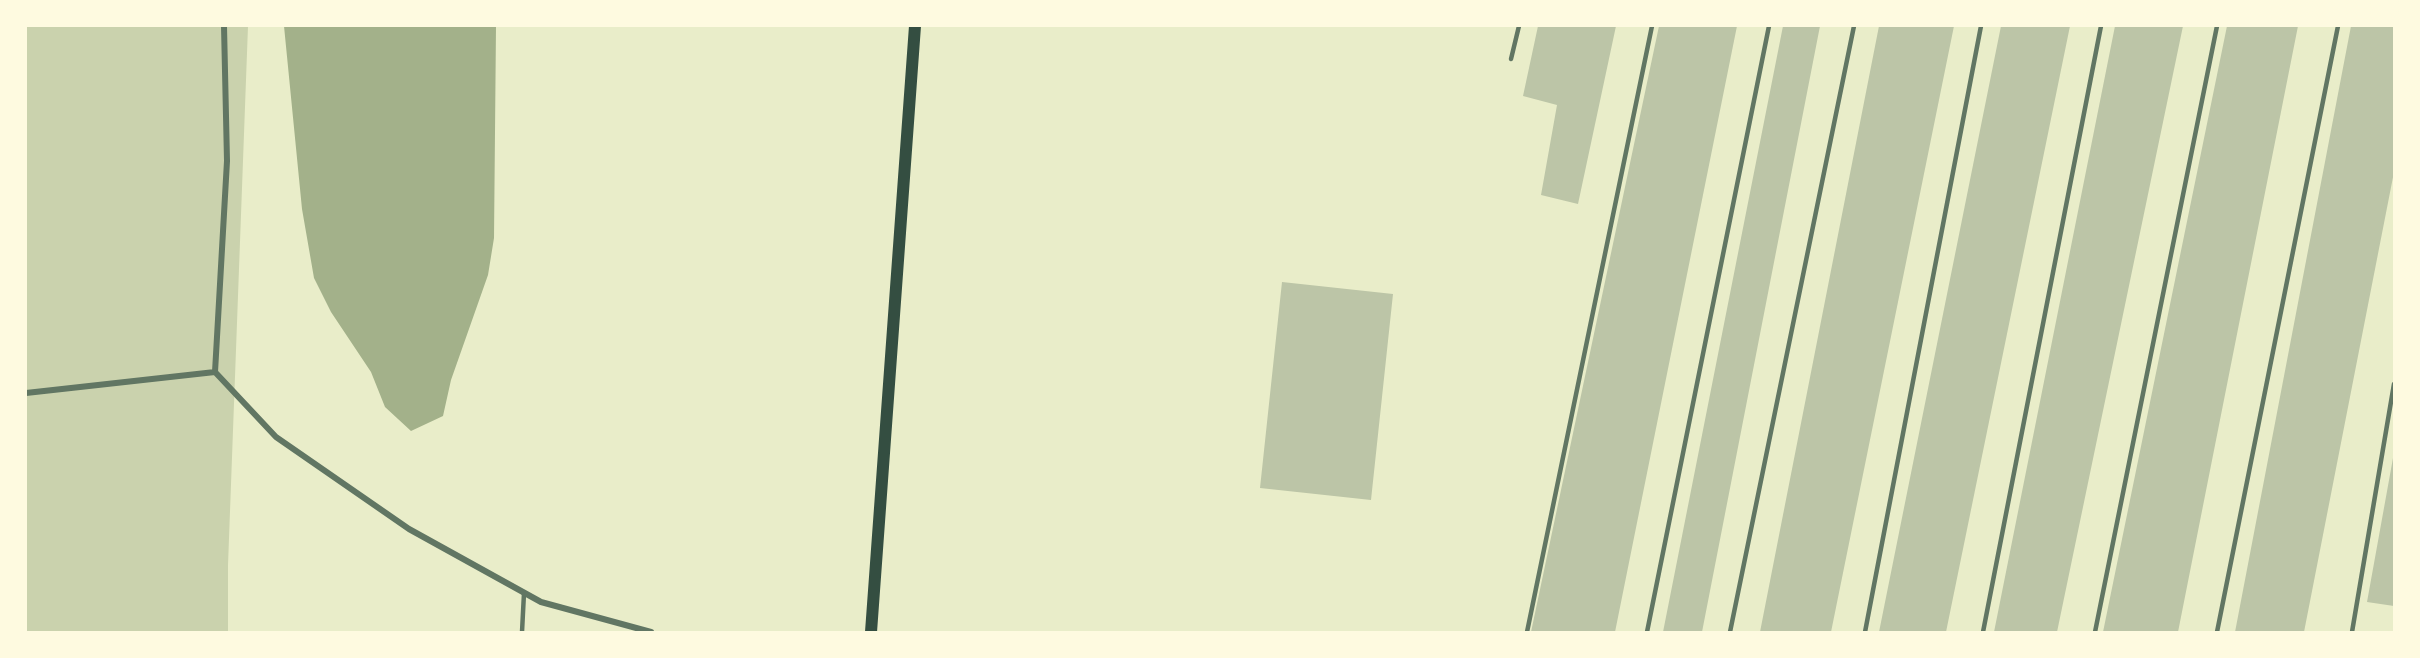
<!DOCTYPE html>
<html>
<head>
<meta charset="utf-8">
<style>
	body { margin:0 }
	#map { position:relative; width:2420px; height:658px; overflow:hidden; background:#e9edc9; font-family:Lora,serif }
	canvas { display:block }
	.frame { position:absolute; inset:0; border:27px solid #fefae0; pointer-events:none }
</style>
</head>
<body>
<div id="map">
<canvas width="2420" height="658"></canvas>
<div class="frame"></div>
</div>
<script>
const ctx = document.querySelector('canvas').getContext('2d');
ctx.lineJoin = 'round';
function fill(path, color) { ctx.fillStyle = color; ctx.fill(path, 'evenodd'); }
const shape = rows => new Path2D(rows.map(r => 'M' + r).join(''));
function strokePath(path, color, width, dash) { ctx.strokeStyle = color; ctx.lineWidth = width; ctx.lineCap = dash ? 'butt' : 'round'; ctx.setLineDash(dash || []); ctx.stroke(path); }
const green = shape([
	[26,26,248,26,228,565,228,632,26,632]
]);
const water = shape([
	[284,26,496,26,494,238,488,275,451,380,443,416,411,431,385,407,371,372,331,312,314,278,302,209]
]);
const building = shape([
	[1538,26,1616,26,1578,204,1541,195,1557,105,1523,96],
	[1659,26,1737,26,1615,632,1531,632],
	[1783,26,1820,26,1702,632,1663,632],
	[1879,26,1954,26,1831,632,1760,632],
	[2001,26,2070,26,1946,632,1879,632],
	[2115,26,2183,26,2057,632,1994,632],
	[2227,26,2298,26,2178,632,2103,632],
	[2351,26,2394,26,2394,172,2304,632,2235,632],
	[1282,282,1393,294,1371,500,1260,488],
	[2393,458,2394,458,2394,606,2367,602]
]);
const service = shape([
	[1511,59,1519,26],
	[522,632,524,593],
	[1527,632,1652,26],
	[1647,632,1769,26],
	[1730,632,1854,26],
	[1865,632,1981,26],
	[1983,632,2101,26],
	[2095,632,2217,26],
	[2217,632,2338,26],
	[2352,632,2394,384]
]);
const minor = shape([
	[224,26,227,161,215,372,276,437,409,529,541,602,651,632],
	[26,393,215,372]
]);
const secondary = shape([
	[871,632,915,26]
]);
fill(green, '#cad2ad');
fill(water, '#a3b18a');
fill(building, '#bcc5a7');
strokePath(service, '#617663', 4.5);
strokePath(minor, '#617663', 6);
strokePath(secondary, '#344e41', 12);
</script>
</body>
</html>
